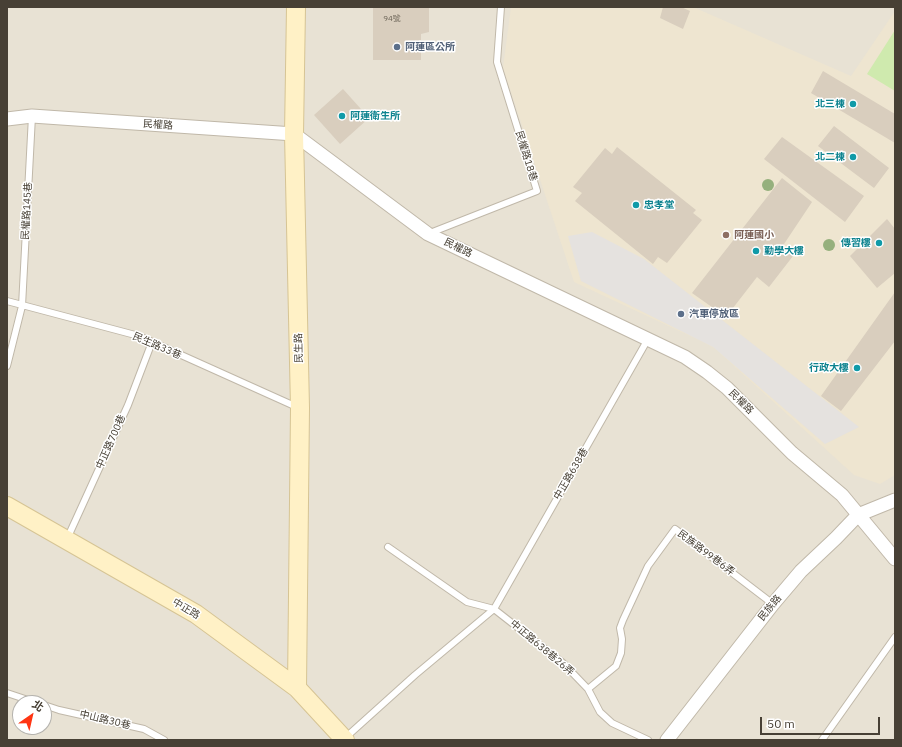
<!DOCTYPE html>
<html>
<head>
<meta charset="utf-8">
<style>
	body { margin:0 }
	#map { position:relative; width:902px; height:747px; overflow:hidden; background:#f4f0e7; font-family:"IBM Plex Sans","Noto Sans TC",sans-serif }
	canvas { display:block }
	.frame { position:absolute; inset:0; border:8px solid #474035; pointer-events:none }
	.north { position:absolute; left:12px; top:695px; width:40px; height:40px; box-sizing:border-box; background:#fff; border:1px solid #b5b3ae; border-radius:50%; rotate:34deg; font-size:11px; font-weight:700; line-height:16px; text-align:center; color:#474035 }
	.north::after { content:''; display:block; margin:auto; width:14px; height:18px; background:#ff3513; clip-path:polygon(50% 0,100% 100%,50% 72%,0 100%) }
	.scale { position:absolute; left:760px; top:717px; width:120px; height:18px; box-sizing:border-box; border:2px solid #474035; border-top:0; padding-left:5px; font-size:12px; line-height:14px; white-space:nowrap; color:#474035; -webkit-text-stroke:3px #fff; paint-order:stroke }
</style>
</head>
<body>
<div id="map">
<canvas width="902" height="747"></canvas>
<div class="frame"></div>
<div class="north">北</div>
<div class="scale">50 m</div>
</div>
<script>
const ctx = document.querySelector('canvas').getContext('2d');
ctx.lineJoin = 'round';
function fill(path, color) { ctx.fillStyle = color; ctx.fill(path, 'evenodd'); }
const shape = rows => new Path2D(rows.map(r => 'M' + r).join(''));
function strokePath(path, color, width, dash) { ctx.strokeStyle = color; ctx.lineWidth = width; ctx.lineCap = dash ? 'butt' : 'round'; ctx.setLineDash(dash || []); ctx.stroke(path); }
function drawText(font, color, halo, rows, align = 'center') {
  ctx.font = font + ' "IBM Plex Sans","Noto Sans TC",sans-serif'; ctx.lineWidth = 3; ctx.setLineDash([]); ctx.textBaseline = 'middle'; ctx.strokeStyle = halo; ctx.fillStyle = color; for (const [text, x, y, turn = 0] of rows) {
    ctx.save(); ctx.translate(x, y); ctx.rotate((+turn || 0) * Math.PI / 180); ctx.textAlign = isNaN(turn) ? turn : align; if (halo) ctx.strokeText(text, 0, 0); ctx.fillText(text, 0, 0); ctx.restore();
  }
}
const residential = shape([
	[7,7,895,7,895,740,7,740],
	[20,703,44,703,44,727,20,727]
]);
const education = shape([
	[511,7,693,7,851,76,895,11,895,475,880,484,854,475,714,348,701,341,574,282,503,68]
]);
const green = shape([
	[895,30,895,91,867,74]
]);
const parking = shape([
	[592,232,644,259,859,427,825,444,713,347,581,281,568,236]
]);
const building = shape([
	[373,7,429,7,429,32,421,34,421,60,373,60],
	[663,7,681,7,690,11,683,29,660,18],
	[823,71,895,114,895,143,811,93],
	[343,89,369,118,340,144,314,115],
	[834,126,889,168,874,188,818,146],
	[782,137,864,196,845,222,764,159],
	[617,147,696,210,693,213,702,220,667,263,658,257,653,264,575,201,582,193,573,187,605,148,612,154],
	[782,178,812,202,782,247,793,256,769,287,757,277,726,317,692,293],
	[887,219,895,229,895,273,877,288,850,256],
	[895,292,895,341,841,411,821,396]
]);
const lane = shape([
	[430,233,537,191,497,62,501,7],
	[7,301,139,336,299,408],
	[7,366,22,306,32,116],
	[67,539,128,405,152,342],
	[388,547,467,602,494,609,563,663,588,689,600,712,612,723,648,740],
	[588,689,616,666,621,653,622,639,620,628,623,620,648,566,675,529,773,604],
	[7,693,37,703],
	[44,705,59,710,144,729,164,740],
	[345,738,415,675,494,609,648,339],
	[822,740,895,637]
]);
const street = shape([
	[7,119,32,116,294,134,428,234,685,357,707,372,727,388,792,453,842,495,895,559],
	[667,740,773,604,801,571,836,538,858,515,895,500]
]);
const secondary = shape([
	[296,7,294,134,300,408,297,688],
	[7,506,196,614,297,688,345,740]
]);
const trees = [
	[768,185],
	[829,245]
];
const markers = [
	[397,47,4,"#5c6f8a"],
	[853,104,4,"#0f9aa8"],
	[342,116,4,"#0f9aa8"],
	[853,157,4,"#0f9aa8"],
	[636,205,4,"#0f9aa8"],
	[726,235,4,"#8d6e63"],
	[879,243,4,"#0f9aa8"],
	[756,251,4,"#0f9aa8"],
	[681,314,4,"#5c6f8a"],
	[857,368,4,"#0f9aa8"]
];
const numberNames = [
	["94號",392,19]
];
const serviceNames = [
	["阿蓮區公所",405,47],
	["汽車停放區",689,314]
];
const cultureNames = [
	["北三棟",845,104],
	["阿蓮衛生所",350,116,"left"],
	["北二棟",845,157],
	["忠孝堂",644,205,"left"],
	["傳習樓",871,243],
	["勤學大樓",764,251,"left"],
	["行政大樓",849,368]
];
const streetNames = [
	["民權路",158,125,4],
	["民權路18巷",526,156,73],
	["民權路145巷",27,211,-87],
	["民權路",458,248,26],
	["民生路33巷",157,346,23],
	["民生路",299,348,-91],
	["民權路",741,402,45],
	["中正路700巷",111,442,-66],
	["中正路638巷",571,474,-60],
	["民族路99巷6弄",706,553,37],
	["民族路",770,608,-51],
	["中正路",186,609,31],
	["中正路638巷26弄",542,648,40],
	["中山路30巷",105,720,13]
];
const educationNames = [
	["阿蓮國小",734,235]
];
fill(residential, '#e8e2d4');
fill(education, '#eee5d0');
fill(green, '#cfeaae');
fill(parking, '#e5e2df');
fill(building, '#d9cebe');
strokePath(lane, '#c0b8a9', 8);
strokePath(street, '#c0b8a9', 15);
strokePath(secondary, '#d6c494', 20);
strokePath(lane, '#fff', 6);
strokePath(street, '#fff', 13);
strokePath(secondary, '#fff1c6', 18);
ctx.fillStyle = '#95b07d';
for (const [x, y] of trees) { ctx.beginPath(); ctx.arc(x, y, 6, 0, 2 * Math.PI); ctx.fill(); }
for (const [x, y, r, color] of markers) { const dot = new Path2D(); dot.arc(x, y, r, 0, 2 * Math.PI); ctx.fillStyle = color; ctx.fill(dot); strokePath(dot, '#fff', 1.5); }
drawText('8px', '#6c6457', null, numberNames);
drawText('bold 10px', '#4e5e75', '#fff', serviceNames, 'left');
drawText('bold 10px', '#0d838f', '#fff', cultureNames, 'right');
drawText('10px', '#474035', '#fff', streetNames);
drawText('bold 10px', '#785e54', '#fff', educationNames, 'left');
</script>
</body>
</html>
